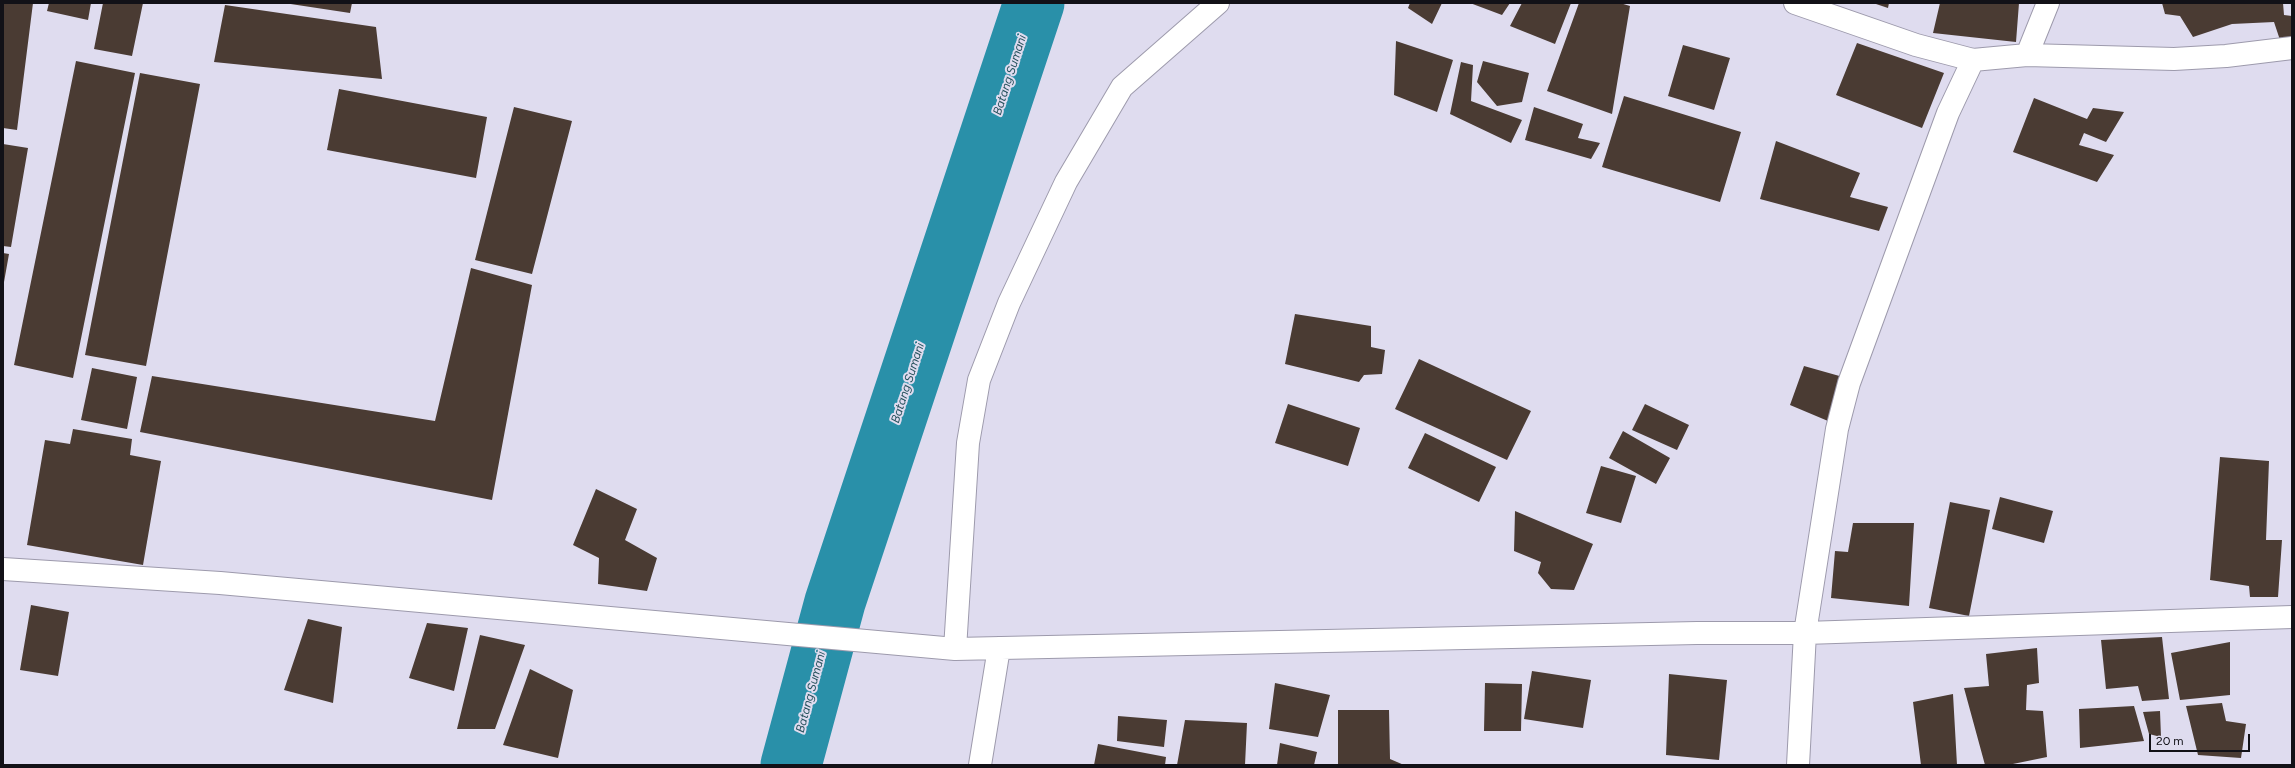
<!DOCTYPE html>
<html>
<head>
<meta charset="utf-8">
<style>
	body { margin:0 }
	#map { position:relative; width:2295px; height:768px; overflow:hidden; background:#dfdcef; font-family:Figtree,sans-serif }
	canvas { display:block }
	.frame { position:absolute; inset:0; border:4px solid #121117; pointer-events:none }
	.scale { position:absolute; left:2149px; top:734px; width:101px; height:18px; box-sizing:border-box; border:2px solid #121117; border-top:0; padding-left:5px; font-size:12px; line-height:14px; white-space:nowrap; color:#121117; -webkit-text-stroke:3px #dfdcef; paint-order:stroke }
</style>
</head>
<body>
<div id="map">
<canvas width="2295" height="768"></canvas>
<div class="frame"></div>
<div class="scale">20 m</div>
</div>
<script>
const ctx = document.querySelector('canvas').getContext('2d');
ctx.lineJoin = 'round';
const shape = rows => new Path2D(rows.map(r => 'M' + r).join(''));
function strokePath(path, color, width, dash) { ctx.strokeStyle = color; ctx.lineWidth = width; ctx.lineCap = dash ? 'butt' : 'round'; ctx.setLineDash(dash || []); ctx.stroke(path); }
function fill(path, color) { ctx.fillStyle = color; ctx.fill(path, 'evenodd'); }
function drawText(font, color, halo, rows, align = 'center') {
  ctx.font = font + ' Figtree,sans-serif'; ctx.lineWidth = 4; ctx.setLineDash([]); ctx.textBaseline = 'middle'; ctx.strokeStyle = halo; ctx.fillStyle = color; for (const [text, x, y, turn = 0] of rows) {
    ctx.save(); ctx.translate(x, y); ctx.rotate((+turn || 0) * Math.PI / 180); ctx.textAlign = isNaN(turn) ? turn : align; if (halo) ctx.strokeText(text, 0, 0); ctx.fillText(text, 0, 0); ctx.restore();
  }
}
const river = shape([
	[791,765,835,602,1034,3]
]);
const building = shape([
	[3,3,33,3,17,130,3,128],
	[49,3,91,3,88,20,47,11],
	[103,3,143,3,132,56,94,49],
	[284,3,352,3,350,13],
	[1410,3,1442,3,1432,24,1408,8],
	[1470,3,1510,3,1502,15],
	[1522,3,1571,3,1555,44,1510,26],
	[1579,3,1620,3,1630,6,1612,114,1547,91],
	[1873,3,1889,3,1888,8],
	[1940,3,2019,3,2016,42,1933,33],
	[2162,3,2283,3,2284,15,2292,16,2292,40,2280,40,2274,22,2232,24,2193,37,2180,16,2165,14],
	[225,5,376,27,382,79,214,62],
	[1396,41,1453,60,1437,112,1394,95],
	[1857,43,1944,73,1922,128,1836,95],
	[1683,45,1730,58,1714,110,1668,96],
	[76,61,135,73,73,378,14,365],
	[1483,61,1529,73,1522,102,1497,106,1477,82],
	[1461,62,1473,65,1471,101,1522,120,1511,143,1450,114],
	[140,73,200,84,146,366,85,355],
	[339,89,487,117,476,178,327,150],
	[1624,96,1741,132,1720,202,1602,167],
	[2034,98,2087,119,2093,108,2124,112,2106,142,2084,133,2079,145,2114,155,2097,182,2013,152],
	[514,107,572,121,532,274,475,260],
	[1534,107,1583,124,1578,138,1600,143,1591,159,1525,140],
	[1776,141,1860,173,1850,197,1888,207,1879,231,1760,199],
	[3,144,28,148,11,247,3,246],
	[3,253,9,254,4,282,3,282],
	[471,268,532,285,492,500,140,432,152,376,435,421],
	[1295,314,1371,326,1371,347,1385,350,1382,374,1364,375,1359,382,1285,364],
	[1419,359,1531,411,1507,460,1395,409],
	[1804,366,1843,377,1828,421,1790,405],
	[92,368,137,377,127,429,81,420],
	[1288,404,1360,428,1348,466,1275,443],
	[1645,404,1689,425,1677,450,1632,430],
	[73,429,132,439,130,455,161,461,143,565,27,545,45,440,70,444],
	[1623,431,1670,458,1656,484,1609,458],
	[1425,433,1496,467,1479,502,1408,468],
	[2220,457,2269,461,2266,540,2282,540,2278,597,2250,597,2249,586,2210,580],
	[1601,466,1636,476,1621,523,1586,513],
	[596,489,637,509,625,540,657,558,647,591,598,584,599,558,573,545],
	[2000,497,2053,511,2044,543,1992,529],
	[1950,502,1990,510,1969,616,1929,608],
	[1515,511,1593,544,1574,590,1551,589,1538,573,1541,562,1514,551],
	[1853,523,1914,523,1909,606,1831,598,1835,551,1848,552],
	[31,605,69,612,58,676,20,670],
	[308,619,342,627,333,703,284,690],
	[427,623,468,628,454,691,409,678],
	[480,635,525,645,495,729,457,729],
	[2162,637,2169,699,2142,701,2138,686,2106,689,2101,640],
	[2230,642,2230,695,2180,700,2171,653],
	[2037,648,2039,683,2027,685,2026,710,2043,711,2047,757,2008,765,1985,765,1964,688,1989,686,1986,654],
	[530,669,573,690,558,758,503,745],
	[1532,671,1591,680,1583,728,1524,719],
	[1669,674,1727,680,1719,760,1666,755],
	[1275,683,1330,695,1318,737,1269,729],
	[1485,683,1522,684,1521,731,1484,731],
	[1953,694,1957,765,1921,765,1913,702],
	[2222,703,2226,721,2246,724,2241,758,2198,755,2186,706],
	[2134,706,2144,741,2080,748,2079,709],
	[1338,710,1389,710,1390,759,1404,765,1338,765],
	[2160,711,2161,737,2149,734,2143,712],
	[1118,716,1167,720,1164,747,1117,741],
	[1185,720,1247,723,1245,765,1177,765],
	[1280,743,1317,752,1314,765,1277,765],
	[1098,744,1166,757,1165,765,1094,765]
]);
const street = shape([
	[1795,3,1916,45,1973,60,2027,55,2174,59,2226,56,2292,48],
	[2027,55,2048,3],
	[3,569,220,583,955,649,1697,633,1805,633,2292,617],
	[955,649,968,443,979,380,1009,303,1066,182,1122,87,1218,3],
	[980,765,999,648],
	[1798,765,1805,633,1837,429,1849,383,1948,113,1973,60]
]);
const waterNames = [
	["Batang Sumani",1010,75,-72],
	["Batang Sumani",908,383,-72],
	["Batang Sumani",811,692,-75]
];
strokePath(river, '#2990a9', 61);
fill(building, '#4a3b33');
strokePath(street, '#9d9aac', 24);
strokePath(street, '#fff', 22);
drawText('italic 12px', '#27525d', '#dfdcef', waterNames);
</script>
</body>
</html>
